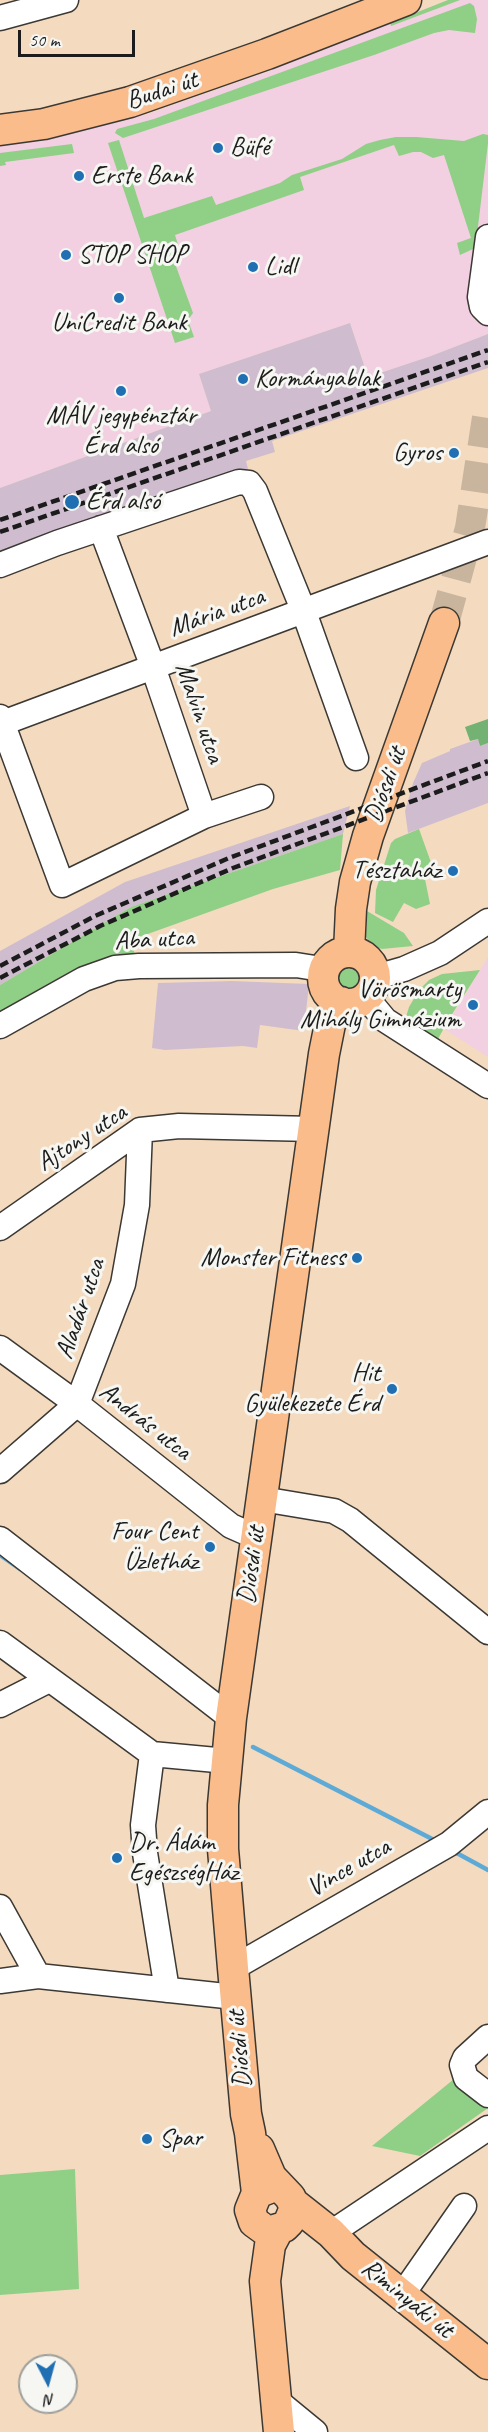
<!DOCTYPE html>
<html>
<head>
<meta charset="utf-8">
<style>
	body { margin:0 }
	#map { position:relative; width:488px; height:2432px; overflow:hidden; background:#f4dbbf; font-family:Caveat,sans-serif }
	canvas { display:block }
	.north { position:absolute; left:18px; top:2354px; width:60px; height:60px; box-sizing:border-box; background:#f6f6f2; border:2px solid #9f9f9c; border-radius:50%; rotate:174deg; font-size:16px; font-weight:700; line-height:24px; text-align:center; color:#1c1c1c }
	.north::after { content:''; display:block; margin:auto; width:21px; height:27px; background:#1f6fb2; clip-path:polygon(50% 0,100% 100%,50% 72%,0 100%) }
	.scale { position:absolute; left:18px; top:30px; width:117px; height:27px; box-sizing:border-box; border:3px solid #1c1c1c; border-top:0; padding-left:8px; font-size:18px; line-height:21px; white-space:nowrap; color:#1c1c1c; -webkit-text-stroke:4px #f6f6f2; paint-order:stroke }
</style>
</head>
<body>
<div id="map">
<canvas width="488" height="2432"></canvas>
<div class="north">N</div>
<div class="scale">50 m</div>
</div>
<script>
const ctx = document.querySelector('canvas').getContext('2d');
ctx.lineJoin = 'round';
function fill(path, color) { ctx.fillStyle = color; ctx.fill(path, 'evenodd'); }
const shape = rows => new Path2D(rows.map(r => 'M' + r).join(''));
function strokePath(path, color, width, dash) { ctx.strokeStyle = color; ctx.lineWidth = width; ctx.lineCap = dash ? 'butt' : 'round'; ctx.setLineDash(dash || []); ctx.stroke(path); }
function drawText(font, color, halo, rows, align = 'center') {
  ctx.font = font + ' Caveat,sans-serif'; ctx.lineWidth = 6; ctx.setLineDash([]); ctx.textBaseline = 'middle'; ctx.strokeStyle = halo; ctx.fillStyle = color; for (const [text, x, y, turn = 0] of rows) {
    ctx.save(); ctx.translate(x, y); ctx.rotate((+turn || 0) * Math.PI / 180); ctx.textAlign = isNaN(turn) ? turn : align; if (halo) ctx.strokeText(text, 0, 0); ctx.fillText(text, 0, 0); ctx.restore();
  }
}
const built = shape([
	[448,0,488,0,488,334,431,356,368,377,350,323,199,374,211,411,0,488,0,143,75,131,145,115,267,72],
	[488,957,488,1057,444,1029]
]);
const industrial = shape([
	[350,323,368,377,431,356,488,334,488,368,272,441,275,452,246,461,248,469,0,554,0,488,211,411,199,374],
	[478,739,480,746,488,743,488,803,408,833,405,811,413,783,422,763,450,751,450,749],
	[350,806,343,834,131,907,0,985,0,951,125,882],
	[232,981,309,984,304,1031,260,1025,257,1048,243,1046,165,1050,152,1048,158,983]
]);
const green = shape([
	[448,0,460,0,391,26,390,23],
	[470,3,474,6,477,19,475,33,449,30,434,33,374,55,123,138,115,133,117,129,154,119],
	[483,134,488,135,488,143,476,243,473,249,460,255,457,243,471,238,444,155,433,158,421,152,413,152,399,156,394,145,300,177,304,190,175,235,181,254,173,258,193,313,188,320,194,337,175,343,108,143,119,140,144,218,212,196,216,205,280,183,292,175,342,159,366,144,380,140,396,137,416,137,464,141],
	[72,144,74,153,5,162,6,165,0,166,0,153],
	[419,829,433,868,428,870,425,879,430,904,416,909,404,903,393,922,375,913,376,890,391,843,395,839],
	[343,834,340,870,273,889,131,940,136,959,0,1019,0,985,131,907],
	[367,911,404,933,413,946,382,949,373,946,366,937],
	'339 978a10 10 0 1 1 20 0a10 10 0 1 1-20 0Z',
	[480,970,449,1019,433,1048,405,1020,409,1007,419,990,429,980,442,974],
	[454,2079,488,2104,488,2108,420,2156,372,2146],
	[75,2169,79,2289,0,2295,0,2175]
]);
const forest = shape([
	[488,719,488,743,480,746,478,739,470,741,465,727]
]);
const stream = shape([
	[0,1555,20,1569],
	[253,1747,438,1842],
	[453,1851,488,1870]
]);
const majorTunnel = shape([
	[444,623,470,528,488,411]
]);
const minor = shape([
	[0,18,66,0],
	[488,237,480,297,482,307,488,313],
	[101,528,153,667,204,816],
	[0,565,57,543,239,482,249,483,255,491,304,612,356,758],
	[0,717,62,885,204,816,261,797],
	[0,724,488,542],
	[376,977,404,969,440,953,488,921],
	[366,997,385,1020,488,1086],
	[0,1026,84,979,115,968,139,966,296,965,315,968,324,972],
	[0,1228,140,1130,179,1126,314,1129],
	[0,1348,77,1404,231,1526,256,1537],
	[0,1471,77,1404,123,1284,137,1205,140,1130],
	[262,1499,334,1511,350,1520,488,1632],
	[0,1539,231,1718],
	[0,1643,152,1754,227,1761],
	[0,1705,49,1680],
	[152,1754,143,1825,145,1853,167,1990],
	[0,1907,38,1976],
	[233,1968,449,1844,488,1812],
	[0,1981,38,1976,235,1997],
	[488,2037,465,2058,462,2065,466,2078,488,2095],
	[331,2233,488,2128],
	[402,2295,464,2206],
	[276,2400,315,2432]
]);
const major = shape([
	[0,130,44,124,130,102,267,54,406,0],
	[349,952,351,909,355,882,368,836,444,623],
	'323 978a26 26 0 1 1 52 0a26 26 0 1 1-52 0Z',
	[259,2149,271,2177,290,2197,293,2203,294,2210,289,2222,284,2227,271,2231,265,2230,254,2222,250,2210,257,2193,272,2187],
	[257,2193,250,2133,246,2114,233,1968,223,1849,223,1805,231,1718,324,1054,330,1024,341,1002],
	[293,2203,331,2233,353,2256,488,2364],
	[278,2230,270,2245,265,2281,279,2432]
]);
const rail = shape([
	[0,520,488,350],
	[0,532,488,362],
	[0,966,95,916,229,858,488,761],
	[0,978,100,926,233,868,488,773]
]);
const markers = [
	[218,148,6,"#1f6fb2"],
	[79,176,6,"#1f6fb2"],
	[66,255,6,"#1f6fb2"],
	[253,267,6,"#1f6fb2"],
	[119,298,6,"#1f6fb2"],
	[243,379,6,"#1f6fb2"],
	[121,391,6,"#1f6fb2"],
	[454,453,6,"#1f6fb2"],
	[72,502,8,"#1f6fb2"],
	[453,871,6,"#1f6fb2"],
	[473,1005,6,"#1f6fb2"],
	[357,1258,6,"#1f6fb2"],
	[392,1389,6,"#1f6fb2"],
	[210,1547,6,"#1f6fb2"],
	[117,1858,6,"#1f6fb2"],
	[147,2139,6,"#1f6fb2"]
];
const streetNames = [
	["Budai út",162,91,-18],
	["Mária utca",217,613,-20],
	["Malvin utca",199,713,71],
	["Diósdi út",386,785,-70],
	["Aba utca",154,940,-3],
	["Ajtony utca",82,1138,-33],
	["Aladár utca",81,1309,-71],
	["András utca",145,1422,38],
	["Diósdi út",252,1565,-82],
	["Vince utca",349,1868,-30],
	["Diósdi út",240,2049,-95],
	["Riminyáki út",407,2299,39]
];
const poiNames = [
	["Büfé",230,148],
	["Erste Bank",91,176],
	["STOP SHOP",78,255],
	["Lidl",265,267],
	["UniCredit Bank",119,323,"center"],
	["Kormányablak",255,379],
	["MÁV jegypénztár",121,416,"center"],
	["Érd alsó",121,446,"center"],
	["Gyros",442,453,"right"],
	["Érd alsó",86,502],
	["Tésztaház",441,871,"right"],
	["Vörösmarty",461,990,"right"],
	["Mihály Gimnázium",461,1020,"right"],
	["Monster Fitness",345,1258,"right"],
	["Hit",380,1374,"right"],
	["Gyülekezete Érd",380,1404,"right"],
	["Four Cent",198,1532,"right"],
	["Üzletház",198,1562,"right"],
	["Dr. Ádám",129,1843],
	["EgészségHáz",129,1873],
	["Spar",159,2139]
];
fill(built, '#f2cfe1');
fill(industrial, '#cfbdcf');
fill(green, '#8fcf86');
fill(forest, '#73b273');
strokePath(stream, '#5eaad7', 4.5);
strokePath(majorTunnel, '#c9b59e', 30, [30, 15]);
strokePath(minor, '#3c3934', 27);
strokePath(major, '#3c3934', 33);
strokePath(minor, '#fff', 24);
strokePath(major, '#f9bc8a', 30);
strokePath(rail, '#1c1c1c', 4.5, [9, 4.5]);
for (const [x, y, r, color] of markers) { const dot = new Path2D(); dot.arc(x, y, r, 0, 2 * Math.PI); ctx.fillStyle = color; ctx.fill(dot); strokePath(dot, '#f6f6f2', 2); }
drawText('26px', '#1c1c1c', '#f6f6f2', streetNames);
drawText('26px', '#1c1c1c', '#f6f6f2', poiNames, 'left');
</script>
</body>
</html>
